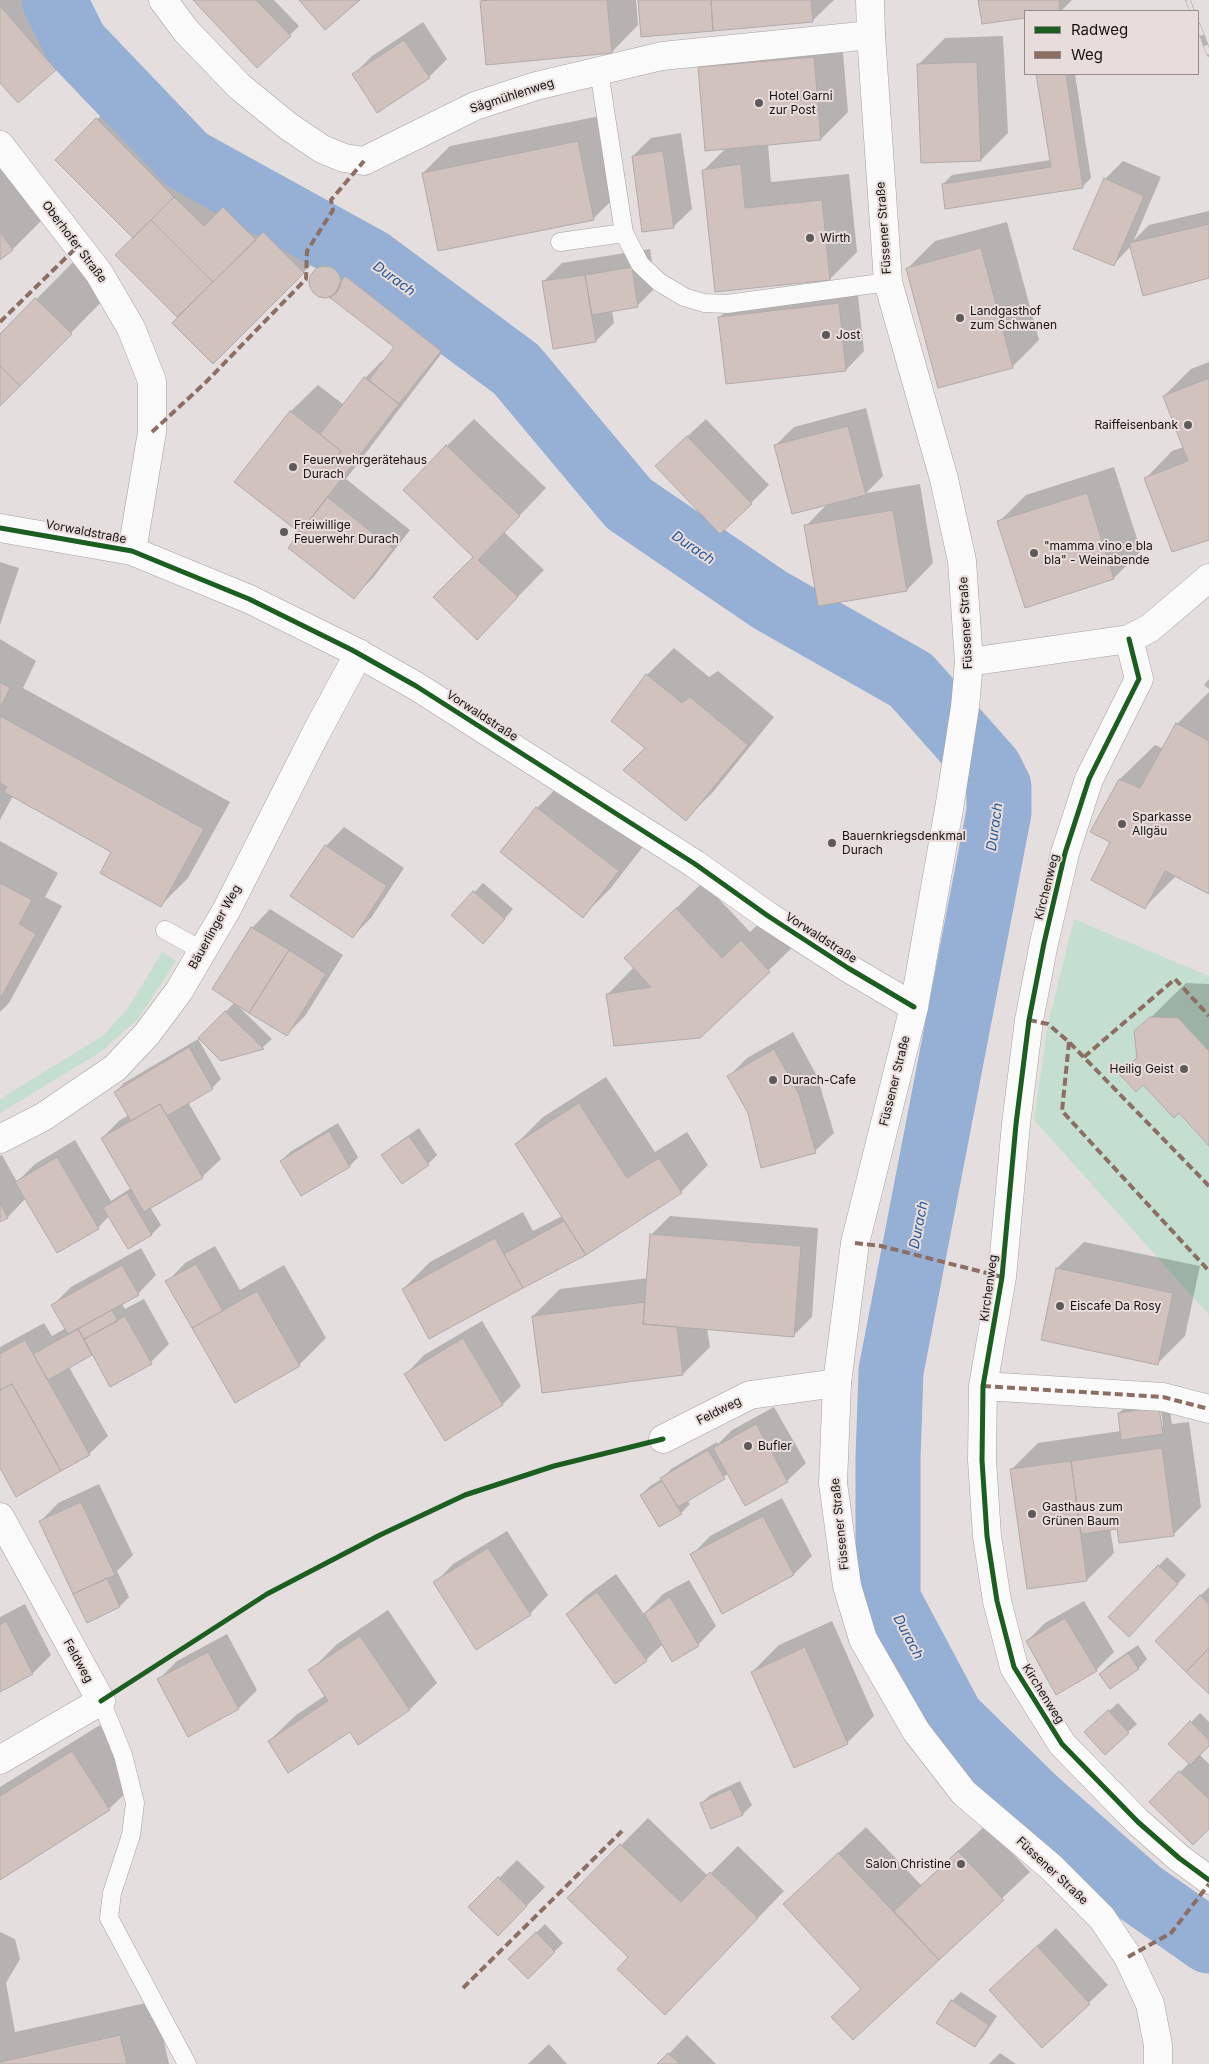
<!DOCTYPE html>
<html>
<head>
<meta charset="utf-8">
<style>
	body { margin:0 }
	#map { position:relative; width:1209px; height:2064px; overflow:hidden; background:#e4dfde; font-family:Inter,sans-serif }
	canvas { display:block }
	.legend { position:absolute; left:1024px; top:10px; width:175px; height:65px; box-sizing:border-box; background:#e8ddda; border:1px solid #948c8a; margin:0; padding:6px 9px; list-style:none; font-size:15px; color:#151211 }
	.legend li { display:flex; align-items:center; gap:10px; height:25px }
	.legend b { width:25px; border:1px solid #948c8a }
</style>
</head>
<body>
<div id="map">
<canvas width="1209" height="2064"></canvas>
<ul class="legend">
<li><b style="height:6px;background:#1b5e20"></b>Radweg</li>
<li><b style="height:6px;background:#8d6e63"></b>Weg</li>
</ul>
</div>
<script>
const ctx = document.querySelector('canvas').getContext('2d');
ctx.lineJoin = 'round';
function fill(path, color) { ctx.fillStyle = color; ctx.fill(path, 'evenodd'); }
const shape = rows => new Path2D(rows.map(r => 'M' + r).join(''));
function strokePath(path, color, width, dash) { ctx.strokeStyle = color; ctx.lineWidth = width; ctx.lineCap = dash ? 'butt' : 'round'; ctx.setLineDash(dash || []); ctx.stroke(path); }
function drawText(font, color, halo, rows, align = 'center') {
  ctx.font = font + ' Inter,sans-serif'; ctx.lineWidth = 4; ctx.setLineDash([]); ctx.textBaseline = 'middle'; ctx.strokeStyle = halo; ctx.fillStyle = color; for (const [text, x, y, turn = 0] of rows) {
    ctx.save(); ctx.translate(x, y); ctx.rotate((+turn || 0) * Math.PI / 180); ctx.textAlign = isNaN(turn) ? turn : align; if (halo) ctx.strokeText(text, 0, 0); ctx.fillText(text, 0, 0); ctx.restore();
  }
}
const green = shape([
	[1074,919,1209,976,1209,1051,1178,1018,1150,1017,1134,1031,1137,1058,1119,1074,1135,1092,1143,1085,1173,1117,1179,1113,1209,1146,1209,1315,1034,1120,1048,1024],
	[162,952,176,961,138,1019,102,1051,0,1113,0,1099,104,1035,128,1008]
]);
const shadow = shape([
	[0,0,29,0,73,51,18,102,0,81],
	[195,0,274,0,299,26,290,35],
	[482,0,636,0,638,25,612,52,481,1],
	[639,0,834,0,812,21],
	[980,0,1072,0,1061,11,1025,11,1025,17,983,22],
	[423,22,447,59,429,77,354,74,372,56],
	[841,30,848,112,821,139,768,144,771,182,849,174,857,252,830,279,716,291,704,170,727,147,699,68,726,41],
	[1003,36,1008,133,981,160,918,65,945,38],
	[1038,74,1075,74,1091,178,1082,187,943,184,952,175,1051,160],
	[124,92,200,169,185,184,187,186,193,180,223,209,242,190,274,222,291,206,330,246,213,362,215,282,134,238,57,160],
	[605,115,620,192,593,219,423,173,450,146],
	[681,133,692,209,673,227,633,156,651,138],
	[20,148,59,203,13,249,0,258,0,162],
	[1123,161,1161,177,1134,240,1149,225,1209,211,1209,277,1131,246,1113,265,1105,179],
	[1007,222,1039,340,1012,367,908,268,935,241],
	[650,249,656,287,638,305,612,310,614,323,596,341,543,282,562,263],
	[83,252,117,286,0,405,0,336],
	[330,258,337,258,344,261,348,268,349,274,364,259,458,332,346,479,410,530,372,579,353,597,305,529,236,482,291,411,318,385,344,405,365,378,383,360,385,361,396,347,329,296,321,296,315,292,311,286,310,278,314,271],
	[857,286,864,351,846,370,719,318,738,299],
	[1209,362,1209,538,1146,478,1172,451,1184,447,1164,396,1191,369],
	[866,408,883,476,866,493,920,484,933,563,907,590,806,526,828,503,776,445,794,427],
	[474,419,546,488,504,532,544,570,504,611,474,557,447,446],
	[706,419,769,485,751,503,675,448],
	[1114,467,1141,551,1114,578,999,522,1026,495],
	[0,562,19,568,0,625],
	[0,639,36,661,23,688,230,802,188,878,161,905,113,851,13,796,0,820],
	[674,648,709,677,718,671,774,717,713,792,686,819,647,747,613,721,647,675],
	[1209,679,1209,689,1204,685],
	[1209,692,1209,893,1176,876,1145,907,1111,842,1092,832,1120,779,1155,745,1164,749,1177,724],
	[563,781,645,844,610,889,583,916,537,808],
	[344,827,404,868,371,918,352,937,292,896,326,846],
	[0,841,58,873,45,897,62,906,9,1003,0,1012],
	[703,882,750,932,769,914,796,944,699,1037,608,994,634,967,625,958],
	[483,883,513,909,492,933,453,915],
	[270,909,343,955,305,1016,287,1034,235,1003,272,1039,263,1047,221,1059,200,1038,235,1002,214,989,252,928],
	[1186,983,1209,984,1209,1144,1179,1111,1143,1084,1121,1074,1138,1056,1136,1032],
	[793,1032,817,1076,834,1133,815,1151,729,1076,747,1058],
	[198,1039,221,1079,212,1088,188,1102,221,1159,202,1177,150,1207,161,1225,152,1234,128,1248,109,1216,98,1228,26,1198,8,1217,0,1221,0,1156,2,1155,17,1182,35,1164,75,1140,111,1201,131,1188,102,1138,120,1120,129,1115,115,1092,124,1083],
	[606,1077,655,1152,687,1132,708,1165,681,1192,585,1254,522,1287,403,1289,430,1262,523,1212,533,1231,562,1216,516,1144,543,1117],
	[338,1123,358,1157,350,1166,301,1194,281,1161,290,1152],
	[419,1128,437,1155,428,1164,402,1183,383,1155,392,1147],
	[670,1216,818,1228,812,1317,793,1336,707,1328,710,1347,683,1374,533,1316,560,1289,648,1278,652,1234],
	[1084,1242,1200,1266,1185,1336,1158,1363,1057,1268],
	[215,1246,240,1290,284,1265,326,1338,299,1365,167,1282,185,1263],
	[141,1248,156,1275,138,1294,122,1303,125,1309,144,1299,169,1344,151,1362,93,1353,69,1367,108,1436,89,1454,0,1465,0,1347,44,1323,52,1336,66,1328,53,1305,71,1287],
	[482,1321,521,1386,503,1404,445,1439,406,1374,424,1355],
	[1168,1399,1172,1424,1189,1422,1201,1507,1174,1534,1118,1527,1110,1528,1114,1553,1087,1580,1011,1470,1038,1443,1121,1431,1119,1413,1128,1404],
	[1157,1401,1160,1401,1163,1426,1161,1426],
	[774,1407,806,1463,787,1481,728,1474,687,1500,690,1504,681,1513,641,1495,650,1486,662,1479,671,1469,717,1442,718,1444,732,1430],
	[99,1484,133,1555,117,1571,129,1597,120,1606,88,1621,40,1522,58,1503],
	[782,1498,812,1556,794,1574,723,1612,692,1555,710,1536],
	[507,1531,548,1595,530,1614,435,1583,453,1564],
	[1167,1557,1186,1575,1138,1626,1110,1617],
	[616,1574,644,1614,663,1594,689,1580,716,1626,698,1645,663,1644,646,1660,567,1614,586,1596],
	[1209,1587,1209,1693,1156,1641],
	[1084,1601,1114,1652,1096,1670,1027,1641,1045,1623],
	[25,1604,51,1655,33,1673,0,1690,0,1617],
	[388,1610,437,1683,410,1709,359,1743,350,1730,269,1741,296,1715,326,1695,310,1671,337,1644],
	[832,1621,874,1716,847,1743,752,1672,779,1645],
	[227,1634,257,1690,239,1708,159,1679,177,1661],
	[1138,1645,1147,1659,1139,1668,1110,1688,1100,1674,1109,1665],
	[1118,1703,1137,1724,1128,1732,1095,1723],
	[1200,1713,1209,1722,1209,1744,1199,1754,1209,1764,1209,1828,1151,1802,1189,1763,1170,1744],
	[100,1725,136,1783,109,1809,0,1878,0,1787],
	[740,1781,752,1805,743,1814,712,1828,701,1804,710,1795],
	[648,1818,708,1876,738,1846,784,1891,692,1986,630,1957,569,1898],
	[986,1825,1030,1872,853,2038,862,1988,812,1878,866,1827,921,1885],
	[517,1860,545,1887,498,1935,470,1907],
	[545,1924,563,1943,528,1978,510,1959],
	[1056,1928,1108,1985,1042,2046,990,1990],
	[0,1932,15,1939,20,1959,6,1983,15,2032,155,2001,169,2064,0,2064],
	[961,1992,997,2016,983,2037,974,2046,952,2001],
	[687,2035,716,2064,659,2064],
	[549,2044,567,2064,528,2064],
	[1000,2053,1016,2064,989,2064]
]);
const river = shape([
	[54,0,76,44,187,160,370,261,516,369,629,504,770,600,911,680,990,769,999,787,999,812,891,1371,888,1459,888,1599,952,1719,1038,1803,1139,1892,1209,1941]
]);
const building = shape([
	[193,0,256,0,291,36,257,68,193,0],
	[299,0,360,0,325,30,299,0],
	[490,0,607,0,612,53,486,65,480,1,490,0],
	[638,0,711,0,713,31,641,37,638,0],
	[711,0,811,0,813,22,713,31,711,0],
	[978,0,1059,0,1060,11,1025,11,1025,18,982,24,978,0],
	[0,6,56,70,18,103,0,83,0,6],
	[404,40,430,78,377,113,352,74,404,40],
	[814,57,821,140,705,151,698,67,814,57],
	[977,62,981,161,921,163,917,64,977,62],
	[1036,74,1066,74,1083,188,945,209,942,184,1051,167,1036,74],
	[96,118,174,197,133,238,55,160,96,118],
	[578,141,594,220,438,251,422,173,578,141],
	[663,151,674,228,642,232,632,156,663,151],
	[741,164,745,208,822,200,830,280,715,292,702,170,741,164],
	[1104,178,1144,196,1114,266,1073,249,1104,178],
	[174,197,204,226,223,207,256,240,213,282,151,220,174,197],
	[151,220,213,282,177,317,115,255,151,220],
	[1209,224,1209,278,1143,296,1129,243,1209,224],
	[0,232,13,250,0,260,0,232],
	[263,232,304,273,213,364,172,323,263,232],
	[981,248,1013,368,938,388,906,268,981,248],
	'309 282a16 16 0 1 1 32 0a16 16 0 1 1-32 0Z',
	[632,267,638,307,592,315,585,275,632,267],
	[585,275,596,342,553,349,542,281,585,275],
	[345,276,441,351,399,404,369,380,394,347,329,297,336,292,340,283,345,276],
	[35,298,72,334,20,386,0,366,0,334,35,298],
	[839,303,846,371,726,384,718,317,839,303],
	[0,366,20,386,0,406,0,366],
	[364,377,399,404,346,473,333,462,341,451,320,434,364,377],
	[1209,378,1209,540,1172,552,1144,478,1188,461,1163,396,1209,378],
	[290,411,341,451,333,462,346,473,300,533,234,482,290,411],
	[848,426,866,495,792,514,774,445,848,426],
	[687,436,752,504,720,534,655,466,687,436],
	[446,445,520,516,478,560,518,597,477,640,433,597,473,557,403,490,446,445],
	[1087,493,1114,579,1025,608,997,521,1087,493],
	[327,497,393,549,354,599,288,548,327,497],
	[893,510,907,591,818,606,804,525,893,510],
	[646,674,682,703,690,697,748,745,686,821,623,770,645,748,611,721,646,674],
	[0,682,10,688,0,708,0,682],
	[0,716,204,829,161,907,100,873,111,852,4,792,7,787,0,783,0,716],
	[1176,723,1209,741,1209,894,1165,871,1145,909,1091,880,1110,842,1090,832,1119,779,1140,788,1176,723],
	[536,807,619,871,583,918,500,852,536,807],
	[325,845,387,886,353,938,290,896,325,845],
	[0,883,32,900,19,924,36,934,0,999,0,883],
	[473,891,505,919,483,944,451,915,473,891],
	[676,908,722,958,741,940,770,972,700,1038,614,1046,606,994,651,987,624,958,676,908],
	[251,927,289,950,249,1013,212,989,251,927],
	[289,950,326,974,287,1036,249,1013,289,950],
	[225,1011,264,1049,221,1061,198,1038,225,1011],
	[1150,1017,1178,1018,1209,1051,1209,1146,1179,1113,1174,1118,1143,1085,1136,1092,1119,1074,1137,1058,1134,1031,1150,1017],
	[189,1047,213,1089,167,1116,160,1104,131,1121,114,1092,189,1047],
	[774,1049,799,1094,816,1153,761,1168,748,1113,727,1076,774,1049],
	[579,1103,627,1178,659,1158,682,1193,586,1255,515,1144,579,1103],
	[160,1104,203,1178,144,1212,101,1138,160,1104],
	[329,1131,350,1167,301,1196,280,1161,329,1131],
	[409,1136,429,1165,402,1184,381,1155,409,1136],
	[57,1157,99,1229,57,1253,15,1182,57,1157],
	[127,1193,152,1235,128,1249,103,1208,127,1193],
	[0,1203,8,1218,0,1222,0,1203],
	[564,1221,586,1255,523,1288,504,1254,564,1221],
	[650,1234,801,1246,794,1337,643,1324,650,1234],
	[495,1238,523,1288,429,1339,402,1289,495,1238],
	[196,1264,223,1311,192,1328,165,1281,196,1264],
	[122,1265,139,1295,68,1334,51,1305,122,1265],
	[1056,1268,1173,1293,1158,1365,1041,1340,1056,1268],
	[257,1291,300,1366,235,1403,192,1328,257,1291],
	[645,1302,643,1324,677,1327,683,1375,542,1393,532,1316,645,1302],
	[112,1310,118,1321,84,1339,78,1329,112,1310],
	[125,1316,152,1364,110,1387,84,1339,125,1316],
	[78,1329,92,1355,48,1380,33,1354,78,1329],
	[463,1338,503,1405,445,1441,404,1374,463,1338],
	[25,1340,90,1455,61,1471,12,1384,0,1390,0,1354,25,1340],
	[12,1384,61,1471,16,1497,0,1468,0,1390,12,1384],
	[1159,1407,1163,1434,1121,1440,1118,1413,1159,1407],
	[756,1424,788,1482,745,1506,713,1448,756,1424],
	[1162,1448,1174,1536,1119,1543,1117,1529,1081,1534,1071,1461,1162,1448],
	[708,1450,725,1479,678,1507,660,1478,708,1450],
	[1071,1461,1087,1581,1027,1589,1010,1469,1071,1461],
	[662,1481,682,1514,659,1527,640,1495,662,1481],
	[81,1502,115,1575,73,1594,39,1521,81,1502],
	[763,1516,794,1575,722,1614,690,1554,763,1516],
	[488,1548,531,1615,476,1650,433,1582,488,1548],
	[1158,1565,1178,1584,1129,1637,1108,1617,1158,1565],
	[107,1578,120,1607,87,1623,73,1594,107,1578],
	[597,1592,647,1661,615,1684,566,1614,597,1592],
	[1200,1595,1209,1604,1209,1648,1186,1672,1155,1641,1200,1595],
	[670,1597,699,1646,672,1662,644,1613,670,1597],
	[1065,1618,1097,1671,1056,1695,1026,1641,1065,1618],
	[6,1621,33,1674,0,1692,0,1625,6,1621],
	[360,1636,410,1710,358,1745,350,1732,288,1773,268,1741,328,1701,308,1670,360,1636],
	[805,1647,848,1744,794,1768,751,1672,805,1647],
	[1209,1648,1209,1694,1186,1672,1209,1648],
	[208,1652,239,1709,188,1737,157,1679,208,1652],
	[1128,1653,1139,1669,1110,1689,1099,1674,1128,1653],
	[1108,1710,1129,1733,1105,1755,1084,1732,1108,1710],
	[1190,1721,1209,1740,1209,1746,1190,1765,1168,1744,1190,1721],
	[72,1751,110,1810,0,1880,0,1796,72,1751],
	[1179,1771,1209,1799,1209,1829,1193,1845,1149,1802,1179,1771],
	[731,1789,743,1815,711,1829,700,1803,731,1789],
	[620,1844,681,1902,710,1872,758,1918,665,2015,617,1969,628,1957,567,1898,620,1844],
	[958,1851,1004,1900,939,1960,894,1911,958,1851],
	[838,1853,939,1960,853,2040,831,2017,861,1989,783,1904,838,1853],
	[498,1877,527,1906,498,1936,468,1907,498,1877],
	[536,1932,555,1952,528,1979,508,1959,536,1932],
	[1037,1946,1090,2004,1042,2048,989,1990,1037,1946],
	[951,2000,989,2025,975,2047,936,2023,951,2000],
	[120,2035,127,2064,0,2064,0,2062,120,2035],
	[668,2053,680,2064,657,2064,668,2053]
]);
const service = shape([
	[599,71,624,233,640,264,659,282,684,297,704,303,727,304,888,282],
	[560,242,624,233],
	[165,930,203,951],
	[101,1701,123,1755,135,1803,131,1835,112,1893,109,1918,187,2064]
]);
const minor = shape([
	[163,0,186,31,240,87,288,126,322,149,344,158,364,161,475,106,536,86,662,56,871,35],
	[0,145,99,273,131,328,152,381,152,432,132,551],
	[0,528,132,551,249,599,352,650,416,686,695,864,768,916,848,968,914,1007],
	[1129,639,1139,679,1089,779,1065,853,1044,943,1029,1020,1016,1124,1002,1277,983,1386,982,1460,987,1536,997,1601,1014,1667,1062,1744,1138,1822,1179,1858,1209,1880],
	[969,662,1129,639,1150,628,1209,578],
	[0,1139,43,1117,115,1068,147,1034,179,991,227,909,316,733,359,653],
	[983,1386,1163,1397,1209,1409],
	[663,1439,750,1395,837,1383],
	[0,1517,101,1701,0,1760]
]);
const secondary = shape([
	[870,0,871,35,888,282,944,479,962,561,969,662,965,707,950,803,914,1007,855,1243,837,1383,833,1483,847,1586,863,1639,916,1731,964,1793,1051,1867,1102,1918,1128,1957,1150,2004,1158,2045,1158,2064]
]);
const rail = shape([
	[1188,0,1192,11],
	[1198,25,1209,54]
]);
const quiet = shape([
	[0,322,78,246],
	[152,432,205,383,306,279,307,251,333,210,331,200,364,161],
	[1029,1020,1048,1024,1069,1042,1209,1186],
	[1069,1042,1062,1111,1209,1271],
	[1084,1057,1175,979,1209,1016],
	[855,1243,881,1246,1002,1277],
	[983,1386,1163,1397,1209,1409],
	[1128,1957,1171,1933,1209,1884],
	[463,1988,622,1831]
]);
const cycleway = shape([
	[0,528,132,551,249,599,352,650,416,686,695,864,768,916,848,968,914,1007],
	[1129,639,1139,679,1089,779,1065,853,1044,943,1029,1020,1016,1124,1002,1277,983,1386,982,1460,987,1536,997,1601,1014,1667,1062,1744,1138,1822,1179,1858,1209,1880],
	[101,1701,267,1594,380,1535,465,1495,554,1466,663,1439]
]);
const markers = [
	[759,103,5,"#5d5a59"],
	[810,238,5,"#5d5a59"],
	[960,318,5,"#5d5a59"],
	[826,335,5,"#5d5a59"],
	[1188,425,5,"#5d5a59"],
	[293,467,5,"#5d5a59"],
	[284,532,5,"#5d5a59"],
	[1034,553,5,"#5d5a59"],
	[1122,824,5,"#5d5a59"],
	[832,843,5,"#5d5a59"],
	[1184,1069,5,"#5d5a59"],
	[773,1080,5,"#5d5a59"],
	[1060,1306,5,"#5d5a59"],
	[748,1446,5,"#5d5a59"],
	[1032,1514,5,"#5d5a59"],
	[961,1864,5,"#5d5a59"]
];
const streetNames = [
	["Sägmühlenweg",512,96,-18],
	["Füssener Straße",884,228,-94],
	["Oberhofer Straße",74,242,53],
	["Vorwaldstraße",86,532,11],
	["Füssener Straße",966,623,-93],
	["Vorwaldstraße",482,716,33],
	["Kirchenweg",1047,887,-76],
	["Bäuerlinger Weg",215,927,-61],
	["Vorwaldstraße",821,938,33],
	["Füssener Straße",895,1081,-76],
	["Kirchenweg",989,1288,-82],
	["Feldweg",719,1411,-27],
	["Füssener Straße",840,1524,-96],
	["Feldweg",78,1661,61],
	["Kirchenweg",1043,1694,58],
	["Füssener Straße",1052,1871,43]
];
const poiNames = [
	["Hotel Garni",769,96],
	["zur Post",769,110],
	["Wirth",820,238],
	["Landgasthof",970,311],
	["zum Schwanen",970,325],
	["Jost",836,335],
	["Raiffeisenbank",1178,425,"right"],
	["Feuerwehrgerätehaus",303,460],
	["Durach",303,474],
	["Freiwillige",294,525],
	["Feuerwehr Durach",294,539],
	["\"mamma vino e bla",1044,546],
	["bla\" - Weinabende",1044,560],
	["Sparkasse",1132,817],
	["Allgäu",1132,831],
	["Bauernkriegsdenkmal",842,836],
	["Durach",842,850],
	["Heilig Geist",1174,1069,"right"],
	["Durach-Cafe",783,1080],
	["Eiscafe Da Rosy",1070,1306],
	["Bufler",758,1446],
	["Gasthaus zum",1042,1507],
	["Grünen Baum",1042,1521],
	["Salon Christine",951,1864,"right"]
];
const waterNames = [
	["Durach",394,279,36],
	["Durach",693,548,34],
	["Durach",995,827,-82],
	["Durach",919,1225,-79],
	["Durach",908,1637,62]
];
fill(green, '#c4dfcf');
fill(shadow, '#0003');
strokePath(river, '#96afd4', 65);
fill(building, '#d2c2be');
strokePath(building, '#afabaa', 1);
strokePath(service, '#a5a19f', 19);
strokePath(minor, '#a5a19f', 29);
strokePath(secondary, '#a5a19f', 29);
strokePath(service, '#fbfafa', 18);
strokePath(minor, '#fbfafa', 28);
strokePath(secondary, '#fbfafa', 28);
strokePath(rail, '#b6b5b5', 5.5);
strokePath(rail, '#e8ddda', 4, [11]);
strokePath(quiet, '#8d6e63', 4, [8, 4]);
strokePath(cycleway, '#1b5e20', 5);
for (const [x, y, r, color] of markers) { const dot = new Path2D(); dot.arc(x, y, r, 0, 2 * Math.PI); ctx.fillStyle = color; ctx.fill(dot); strokePath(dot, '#e8ddda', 2); }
drawText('12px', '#151211', '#e8ddda', streetNames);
drawText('12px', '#151211', '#e8ddda', poiNames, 'left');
drawText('italic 14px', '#255799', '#e8ddda', waterNames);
</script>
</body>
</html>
